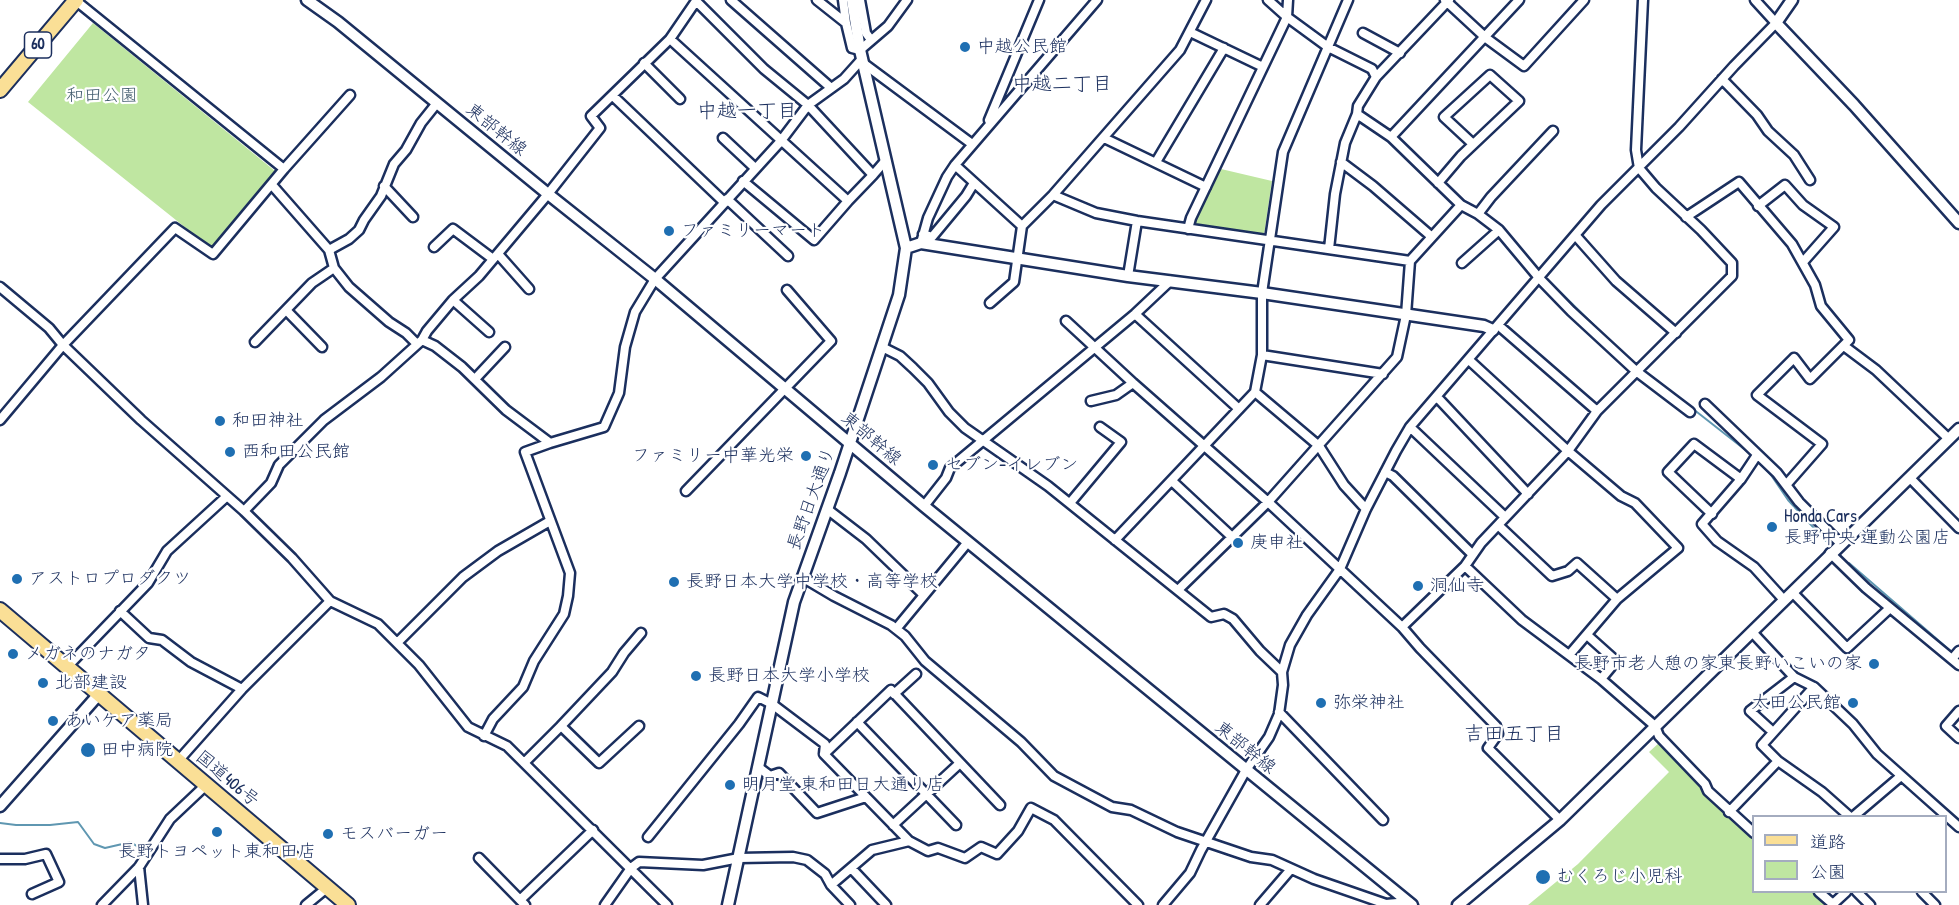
<!DOCTYPE html>
<html>
<head>
<meta charset="utf-8">
<style>
	body { margin:0 }
	#map { position:relative; width:1959px; height:905px; overflow:hidden; background:#fff; font-family:"Patrick Hand","Klee One",sans-serif }
	canvas { display:block }
	.legend { position:absolute; left:1752px; top:815px; width:195px; height:78px; box-sizing:border-box; background:#fff; border:2px solid #a4acbf; margin:0; padding:8px 10px; list-style:none; font-size:18px; color:#1b2f5e }
	.legend li { display:flex; align-items:center; gap:12px; height:30px }
	.legend b { width:30px; border:2px solid #a4acbf }
</style>
</head>
<body>
<div id="map">
<canvas width="1959" height="905"></canvas>
<ul class="legend">
<li><b style="height:8px;background:#fadf96"></b>道路</li>
<li><b style="height:16px;background:#bfe6a1"></b>公園</li>
</ul>
</div>
<script>
const ctx = document.querySelector('canvas').getContext('2d');
ctx.lineJoin = 'round';
function fill(path, color) { ctx.fillStyle = color; ctx.fill(path, 'evenodd'); }
const shape = rows => new Path2D(rows.map(r => 'M' + r).join(''));
function strokePath(path, color, width, dash) { ctx.strokeStyle = color; ctx.lineWidth = width; ctx.lineCap = dash ? 'butt' : 'round'; ctx.setLineDash(dash || []); ctx.stroke(path); }
function drawText(font, color, halo, rows, align = 'center') {
  ctx.font = font + ' "Patrick Hand","Klee One",sans-serif'; ctx.lineWidth = 4.5; ctx.setLineDash([]); ctx.textBaseline = 'middle'; ctx.strokeStyle = halo; ctx.fillStyle = color; for (const [text, x, y, turn = 0] of rows) {
    ctx.save(); ctx.translate(x, y); ctx.rotate((+turn || 0) * Math.PI / 180); ctx.textAlign = isNaN(turn) ? turn : align; if (halo) ctx.strokeText(text, 0, 0); ctx.fillText(text, 0, 0); ctx.restore();
  }
}
const green = shape([
	[93,23,275,171,211,248,28,102],
	[1221,169,1272,181,1264,235,1196,226,1195,222],
	[1660,742,1728,816,1753,838,1754,892,1814,892,1829,905,1528,905,1578,864,1669,772,1649,752]
]);
const stream = shape([
	[1548,280,1615,346],
	[1619,350,1637,366],
	[1642,369,1748,452],
	[1758,461,1771,475,1788,500,1826,541],
	[1849,563,1953,653],
	[0,823,16,825,50,825,78,822,94,844,105,848,131,842,138,847,141,855],
	[145,863,145,890]
]);
const minor = shape([
	[75,0,284,169],
	[731,0,830,87],
	[817,0,846,23,852,48,860,50,888,26,907,0],
	[843,0,846,23],
	[860,0,866,33,871,40],
	[1268,0,1287,17,1328,47,1372,69,1376,77,1358,106,1357,114,1345,143,1335,194,1329,249],
	[1445,0,1486,38,1524,66,1584,0],
	[1190,32,1263,67],
	[1363,33,1400,53],
	[670,39,848,201,873,175],
	[644,63,680,99],
	[863,63,972,144],
	[1376,77,1449,0],
	[1722,79,1757,115,1768,131,1794,155,1810,180],
	[613,96,724,202],
	[1357,114,1391,137,1461,205,1478,214,1499,230,1540,279,1571,311,1636,371,1690,412],
	[989,120,1039,0],
	[1391,137,1519,0],
	[723,138,755,168],
	[1104,138,1206,187],
	[1156,162,1224,48],
	[1341,162,1373,186,1432,237],
	[955,165,1022,226],
	[743,181,814,240,848,201],
	[1438,183,1461,156,1519,101,1490,75,1444,117,1473,144],
	[272,185,329,250,334,268,349,287,389,322,406,333,417,344],
	[384,186,413,217],
	[1053,195,1096,213,1137,221,1410,261],
	[727,199,788,256],
	[1758,206,1785,185,1803,205,1834,227,1803,262],
	[1478,214,1491,197,1553,131],
	[1686,217,1739,182,1792,244,1815,285,1821,306,1849,340,1810,379,1794,358,1757,395,1822,444,1786,485],
	[1188,229,1191,218,1287,17,1288,0],
	[923,234,932,237,966,196,974,183],
	[1576,236,1616,281,1676,333],
	[921,243,928,218,947,177,955,165,1097,0],
	[434,247,453,229,493,259],
	[329,250,349,239,359,230,364,220,381,196,394,164,406,150,421,123,437,103],
	[498,254,529,289],
	[1462,263,1499,230],
	[1128,276,1137,221],
	[0,287,49,328,63,345,141,420,244,511,292,558,330,601,378,624,419,665,468,727,507,746,667,905],
	[453,300,489,332],
	[990,303,1014,282,1022,226,1053,195,1180,50,1206,0],
	[286,310,322,347],
	[1135,314,1239,409],
	[1066,321,1133,383,1268,502,1402,627,1420,648,1496,726,1498,734,1488,748,1560,820],
	[1498,325,1597,411],
	[422,340,435,346,462,367,506,410,550,443,525,452,570,573,568,596,564,614,534,661,523,687,493,719,484,736],
	[255,342,312,283,334,268],
	[1844,346,1876,370,1949,439],
	[882,347,900,356,913,368,928,383,949,412,965,428,1048,486,1211,617,1224,614,1233,619,1260,651,1282,672],
	[1262,355,1383,374],
	[1469,360,1568,451,1621,496,1635,503,1678,548,1617,599],
	[475,379,505,347],
	[1255,392,1319,446,1344,485,1366,509],
	[1437,397,1528,494],
	[1091,401,1116,395,1133,383],
	[1705,404,1777,473,1799,502,1841,544],
	[0,420,63,345,175,228,213,254,284,169,350,95],
	[1410,427,1505,517],
	[550,443,604,427,619,393,625,347,635,312,655,279,780,142,808,105,844,79,862,59],
	[1757,455,1741,479,1702,524,1717,541,1754,567,1784,600],
	[1385,472,1393,476,1472,554],
	[1910,478,1959,528],
	[1172,481,1232,537],
	[686,491,831,341,787,290],
	[1070,503,1121,442,1100,427],
	[924,506,946,478,950,468,1135,314,1170,281],
	[827,509,866,539,924,595],
	[244,511,271,483,279,465,324,420,381,377,422,340,427,331,453,300,479,276,548,194,600,128,591,116,670,39,696,1,764,69,808,105,873,175,886,160],
	[1712,514,1668,472,1694,444,1741,479],
	[1498,525,1552,576,1568,571,1577,563,1617,599,1570,654],
	[1115,540,1255,392,1262,355,1262,293,1283,152,1348,0],
	[1830,553,1866,588,1959,665],
	[1465,566,1522,620,1601,679,1655,726,1659,736,1705,784,1708,791,1754,833],
	[802,577,834,596,891,625,905,636,925,661,1021,742,1054,776,1112,807,1131,810,1177,832,1251,857,1272,860,1314,879,1386,904,1409,902],
	[1178,590,1268,502,1397,357,1406,315,1410,261,1461,205],
	[1792,592,1847,648,1890,608],
	[120,611,149,638,162,640,191,662,242,689],
	[1402,627,1465,566,1481,543,1568,451,1597,411,1732,276,1732,263,1701,230,1656,188,1639,168,1636,150,1643,0],
	[896,629,968,542],
	[1752,632,1794,677,1814,687,1853,724,1877,754,1959,827],
	[1587,635,1616,661,1601,679],
	[397,643,463,577,498,551,550,521],
	[1952,659,1959,651],
	[67,667,148,583,167,551,226,497],
	[894,694,916,674],
	[1959,711,1946,726,1959,738],
	[1279,712,1383,820],
	[857,722,956,825],
	[639,726,599,763,561,726,612,672,624,653,641,633],
	[1773,732,1750,711,1794,677],
	[824,754,891,690,1000,805],
	[178,761,242,689,330,601],
	[1778,761,1762,745,1814,687],
	[524,763,561,726],
	[758,767,770,776,779,773,817,813,866,797],
	[1729,812,1778,761,1822,792,1849,816],
	[1854,816,1901,776],
	[893,825,960,763],
	[648,837,739,724,758,697,772,704,825,744,824,754,909,841,872,850,831,885],
	[909,841,928,851,938,848,965,858,981,847,997,854,1018,831,1031,808,1054,820,1138,905],
	[479,858,525,905],
	[0,859,25,859,46,854,59,882,32,894],
	[139,867,143,905],
	[851,868,886,905],
	[1819,892,1834,905],
	[1857,892,1870,905],
	[1922,892,1935,905],
	[520,900,593,830],
	[1833,904,1846,892],
	[102,905,139,867,170,819,206,785],
	[306,905,328,887],
	[605,905,631,868,639,862,703,865,739,858,793,857,807,860,825,874,831,885,850,905],
	[1163,905,1190,873,1201,850,1246,770,1269,737,1279,714,1283,685,1282,672,1290,645,1307,615,1340,569,1366,509,1396,451,1410,427,1601,205,1679,127,1734,66,1776,23,1755,0],
	[1260,905,1291,869]
]);
const tertiary = shape([
	[307,0,338,22,548,194,655,279,924,506,1412,905],
	[1792,0,1776,23,1854,105,1959,223],
	[906,248,921,243,1128,276,1262,293,1484,326,1493,330],
	[0,806,99,694],
	[728,905,794,602,840,473,899,295,906,248,860,50,852,0],
	[1458,905,1560,820,1959,429]
]);
const primary = shape([
	[0,90,76,0]
]);
const trunk = shape([
	[0,610,348,905]
]);
const markers = [
	[965,47,6,"#1f6fb2"],
	[669,231,6,"#1f6fb2"],
	[220,421,6,"#1f6fb2"],
	[230,452,6,"#1f6fb2"],
	[806,456,6,"#1f6fb2"],
	[933,465,6,"#1f6fb2"],
	[1772,527,6,"#1f6fb2"],
	[1238,543,6,"#1f6fb2"],
	[17,579,6,"#1f6fb2"],
	[674,582,6,"#1f6fb2"],
	[1418,586,6,"#1f6fb2"],
	[13,654,6,"#1f6fb2"],
	[1874,664,6,"#1f6fb2"],
	[696,676,6,"#1f6fb2"],
	[43,683,6,"#1f6fb2"],
	[1321,703,6,"#1f6fb2"],
	[1853,703,6,"#1f6fb2"],
	[53,721,6,"#1f6fb2"],
	[88,750,8,"#1f6fb2"],
	[730,785,6,"#1f6fb2"],
	[217,832,6,"#1f6fb2"],
	[328,834,6,"#1f6fb2"],
	[1543,877,8,"#1f6fb2"]
];
const shields = [
	[38,45,27]
];
const shieldNames = [
	["60",38,45]
];
const poiNames = [
	["中越公民館",977,47],
	["ファミリーマート",681,231],
	["和田神社",232,421],
	["西和田公民館",242,452],
	["ファミリー中華光栄",794,456,"right"],
	["セブン-イレブン",945,465],
	["Honda Cars",1784,517],
	["長野中央 運動公園店",1784,538],
	["庚申社",1250,543],
	["アストロプロダクツ",29,579],
	["長野日本大学中学校・高等学校",686,582],
	["洞仙寺",1430,586],
	["メガネのナガタ",25,654],
	["長野市老人憩の家東長野いこいの家",1862,664,"right"],
	["長野日本大学小学校",708,676],
	["北部建設",55,683],
	["弥栄神社",1333,703],
	["太田公民館",1841,703,"right"],
	["あいケア薬局",65,721],
	["田中病院",101,750],
	["明月堂 東和田日大通り店",742,785],
	["モスバーガー",340,834],
	["長野トヨペット東和田店",217,852,"center"],
	["むくろじ小児科",1556,877]
];
const parkNames = [
	["和田公園",102,96]
];
const streetNames = [
	["東部幹線",496,130,39],
	["東部幹線",871,439,40],
	["長野日大通り",812,499,-70],
	["東部幹線",1245,748,39],
	["国道406号",227,779,40]
];
const neighbourhoodNames = [
	["中越二丁目",1062,85],
	["中越一丁目",747,112],
	["吉田五丁目",1514,735]
];
fill(green, '#bfe6a1');
strokePath(stream, '#5f97b1', 2);
strokePath(minor, '#1b2f5e', 13);
strokePath(tertiary, '#1b2f5e', 15);
strokePath(primary, '#1b2f5e', 18);
strokePath(trunk, '#1b2f5e', 18);
strokePath(minor, '#fff', 8);
strokePath(tertiary, '#fff', 10);
strokePath(primary, '#fadf96', 14);
strokePath(trunk, '#fadf96', 14);
for (const [x, y, r, color] of markers) { const dot = new Path2D(); dot.arc(x, y, r, 0, 2 * Math.PI); ctx.fillStyle = color; ctx.fill(dot); strokePath(dot, '#fff', 2); }
for (const [x, y, w] of shields) { const box = new Path2D(); box.roundRect(x - w / 2, y - 13, w, 26, 4.5); ctx.fillStyle = '#fff'; ctx.fill(box); strokePath(box, '#1b2f5e', 1.5); }
drawText('bold 16px', '#1b2f5e', null, shieldNames);
drawText('18px', '#1b2f5e', '#fff', poiNames, 'left');
drawText('18px', '#445d6f', '#fff', parkNames);
drawText('18px', '#1b2f5e', '#fff', streetNames);
drawText('20px', '#1b2f5e', '#fff', neighbourhoodNames);
</script>
</body>
</html>
